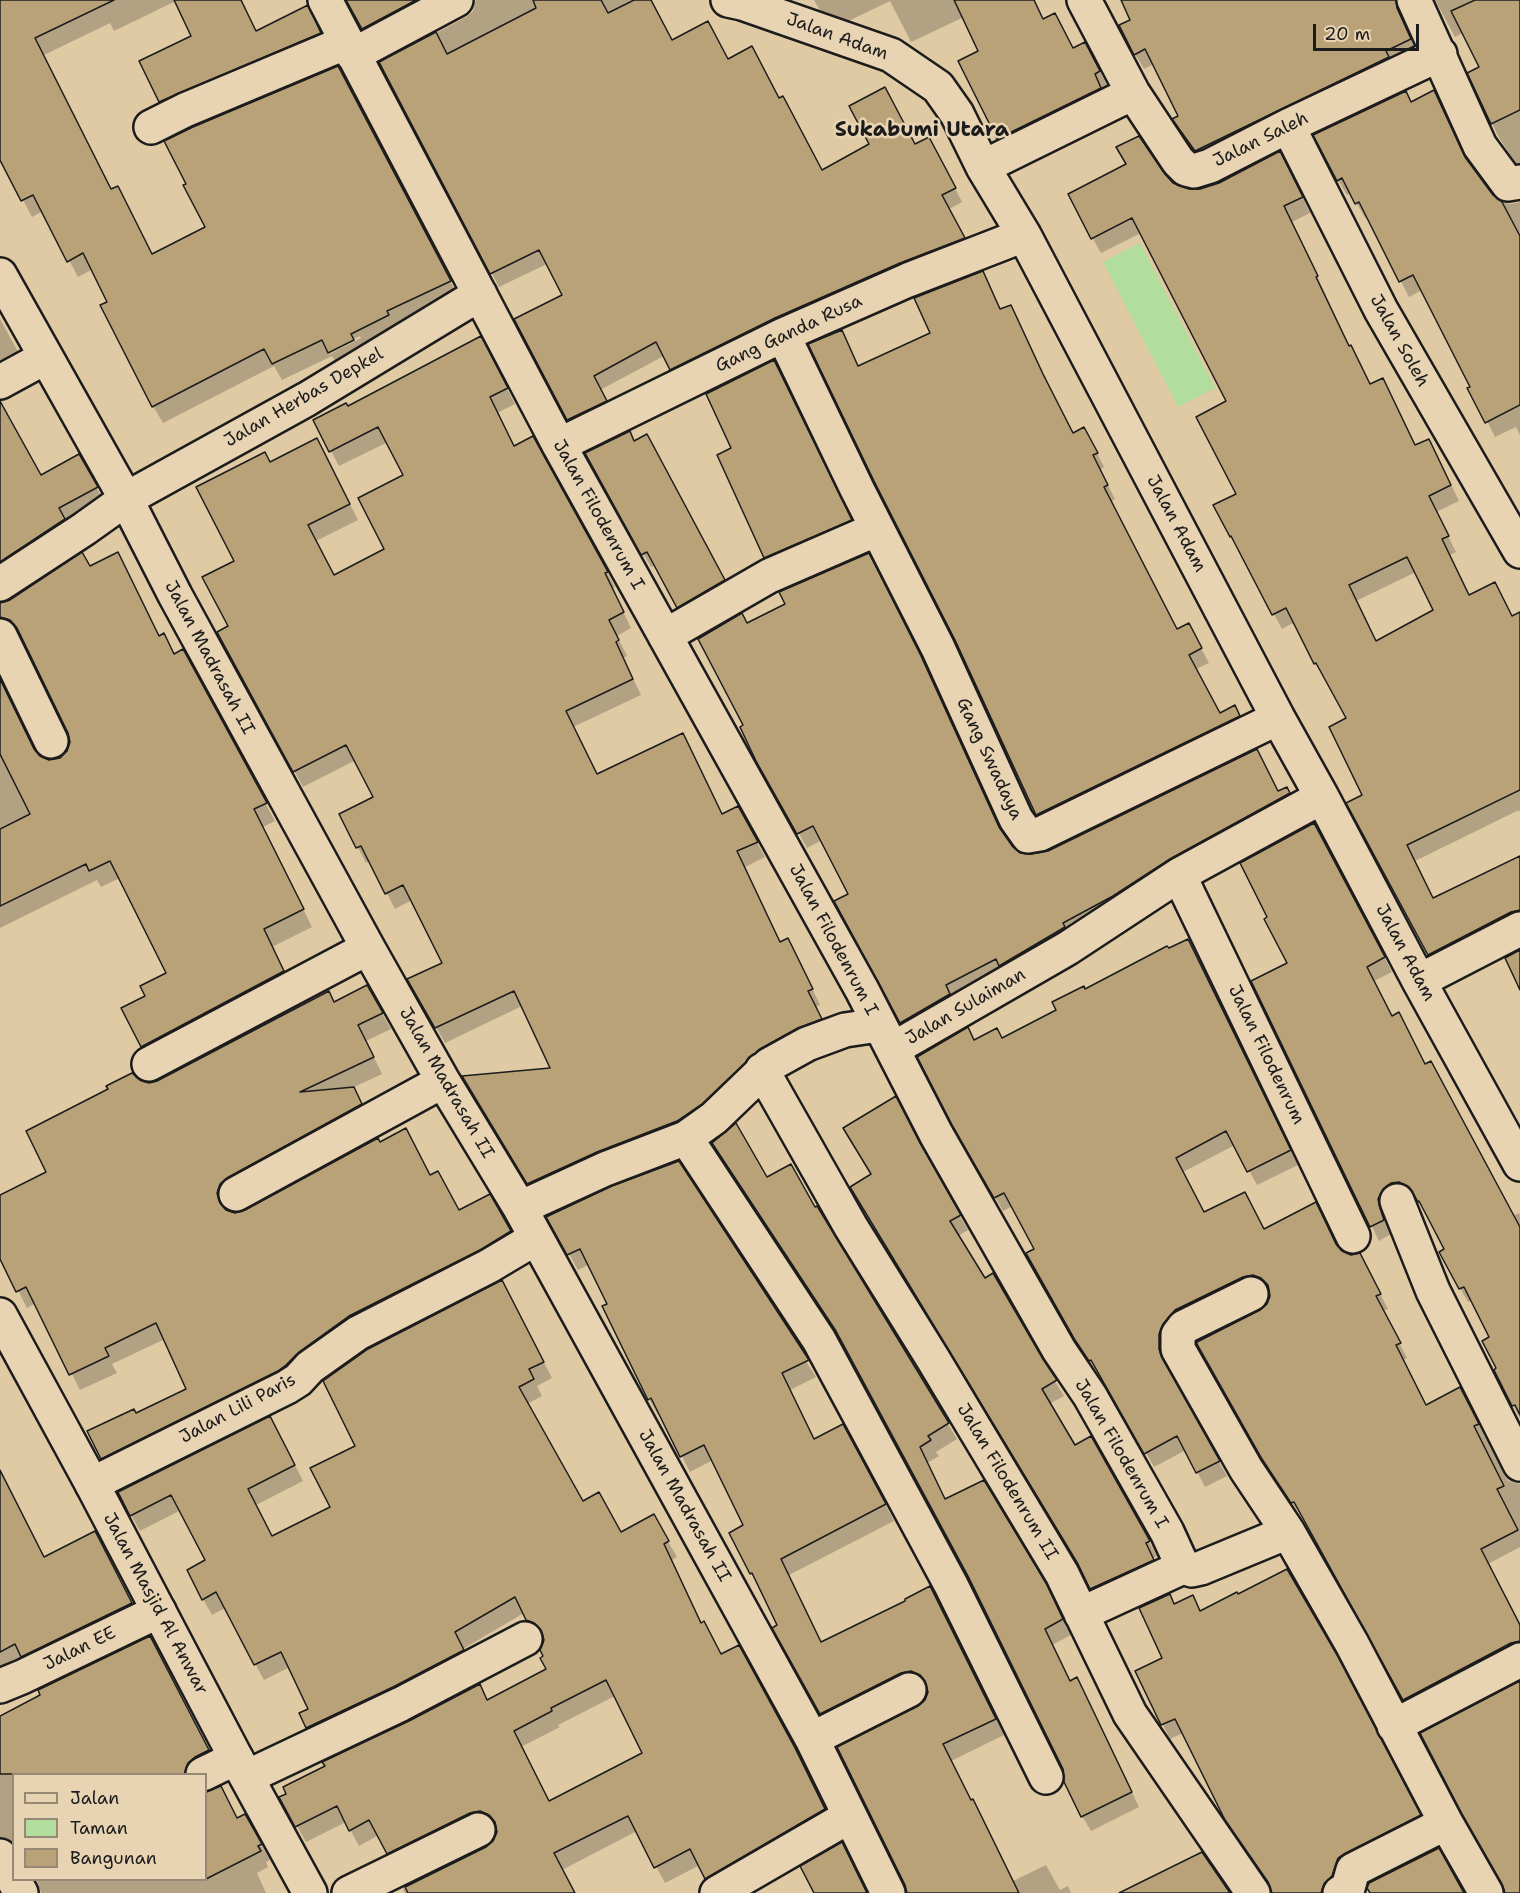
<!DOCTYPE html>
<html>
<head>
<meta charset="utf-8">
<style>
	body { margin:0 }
	#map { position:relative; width:1520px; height:1893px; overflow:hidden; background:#dfcaa4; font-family:"Shantell Sans",sans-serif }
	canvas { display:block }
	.legend { position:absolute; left:12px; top:1773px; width:195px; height:108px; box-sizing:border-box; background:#e8d4b3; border:2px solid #968a77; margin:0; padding:8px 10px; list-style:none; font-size:18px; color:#1c1c1c }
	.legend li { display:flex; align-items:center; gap:12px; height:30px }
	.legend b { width:30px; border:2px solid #968a77 }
	.scale { position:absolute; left:1313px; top:24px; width:106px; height:27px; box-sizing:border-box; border:3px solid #1c1c1c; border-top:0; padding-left:8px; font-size:18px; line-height:21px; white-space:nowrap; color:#1c1c1c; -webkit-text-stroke:4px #e8d4b3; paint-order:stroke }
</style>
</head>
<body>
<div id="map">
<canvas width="1520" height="1893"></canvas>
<ul class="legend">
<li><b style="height:8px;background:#e8d4b3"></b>Jalan</li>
<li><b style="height:16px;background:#b1de9d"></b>Taman</li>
<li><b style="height:16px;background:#baa278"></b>Bangunan</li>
</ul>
<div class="scale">20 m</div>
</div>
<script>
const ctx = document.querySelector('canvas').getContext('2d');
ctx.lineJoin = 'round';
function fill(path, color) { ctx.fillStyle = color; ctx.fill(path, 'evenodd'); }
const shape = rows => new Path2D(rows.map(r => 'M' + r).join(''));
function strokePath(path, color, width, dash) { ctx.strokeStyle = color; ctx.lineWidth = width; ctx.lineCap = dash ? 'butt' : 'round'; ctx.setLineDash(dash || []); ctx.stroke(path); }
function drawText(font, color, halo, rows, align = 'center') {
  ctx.font = font + ' "Shantell Sans",sans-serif'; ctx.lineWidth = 5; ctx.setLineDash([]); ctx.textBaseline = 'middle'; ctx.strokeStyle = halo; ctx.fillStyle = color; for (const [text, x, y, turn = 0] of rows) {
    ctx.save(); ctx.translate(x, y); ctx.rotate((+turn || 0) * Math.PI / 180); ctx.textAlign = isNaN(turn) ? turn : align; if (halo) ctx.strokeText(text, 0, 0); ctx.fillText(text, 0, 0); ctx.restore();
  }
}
const green = shape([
	[1140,243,1215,388,1178,407,1103,262]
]);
const shadow = shape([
	[0,0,241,0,256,32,316,24,329,49,170,118,160,101,193,36,176,1,114,31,110,23,44,55,112,190,152,255,207,227,347,84,459,298,339,368,332,356,282,380,274,366,163,423,153,406,109,302,93,269,78,277,43,211,32,217,0,156],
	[360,336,361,338,328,355,328,351],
	[347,0,450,0,371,42],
	[476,0,634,0,634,2,650,0,672,42,728,60,779,100,822,171,915,146,937,152,962,202,949,209,971,252,679,383,664,356,600,390,613,415,576,433,516,320,564,296,547,264,499,287,381,63,466,17,473,11],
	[814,0,1034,0,1044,20,1073,49,1093,59,1108,87,1102,90,1109,103,1007,154,960,61,980,51,964,17,911,42,890,1,836,27,828,25],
	[1122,0,1413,0,1403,15,1405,25,1419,55,1205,166,1183,134,1180,117,1154,64,1144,69,1135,54,1132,20],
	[1435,0,1520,0,1520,170,1498,136,1469,74,1481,68,1463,33,1455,37],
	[1433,92,1442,107,1467,162,1492,196,1500,202,1510,204,1520,202,1520,435,1516,427,1495,437,1422,290,1409,297,1368,217,1365,218,1351,193,1347,195,1338,180,1411,103],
	[1288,168,1310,213,1292,222,1350,347,1360,362,1371,385,1391,395,1416,446,1437,456,1459,501,1436,512,1456,552,1450,555,1470,596,1513,618,1520,625,1520,813,1519,810,1415,861,1433,900,1520,857,1520,928,1438,970,1420,940,1364,796,1348,719,1326,678,1324,678,1315,663,1295,622,1282,629,1215,506,1238,495,1228,402,1141,233,1101,253,1093,239,1139,216,1164,175,1172,184,1189,191,1200,190],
	[1416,572,1435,610,1377,642,1356,601],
	[990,287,1001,311,1050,390,1073,434,1092,443,1104,467,1100,470,1115,499,1110,502,1177,631,1196,639,1209,663,1196,669,1220,715,1235,707,1243,721,1046,828,1037,814,956,639,841,332,859,368,932,334],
	[0,319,27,368,0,383],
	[489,354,515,404,497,413,515,447,541,454,615,587,612,589,631,628,617,636,627,656,623,658,641,695,573,727,597,776,723,815,738,808,765,857,745,867,780,943,796,955,820,1005,816,1007,829,1034,711,1119,538,1199,473,1092,552,1069,522,1006,445,1043,409,980,444,963,412,900,395,909,370,861,366,863,341,815,375,798,356,760,303,787,219,633,230,627,236,561,270,464,325,455,358,520,316,541,334,576,386,550,405,476,388,442,339,466,331,451,347,408],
	[782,377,859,535,773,572,765,557,733,449],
	[0,403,41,476,79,456,106,505,0,585],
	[654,450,731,594,686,620,656,565,651,567,587,454],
	[90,568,159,637,163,635,175,655,192,668,275,821,263,827,312,927,272,947,293,989,152,1063,123,1008,147,997,168,973,120,878,101,887,97,880,0,928,0,679,37,754,49,761,59,759,68,752,71,743,69,733,25,641,21,637,13,634,0,637,0,604],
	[877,570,929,673,1004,836,1012,848,1021,855,1031,856,1279,793,1286,789,1297,808,910,1037,836,902,850,895,822,840,807,848,758,760,745,726,747,625],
	[1322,839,1392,972,1374,981,1392,1017,1475,1143,1513,1216,1519,1213,1520,1215,1520,1419,1496,1370,1498,1369,1491,1337,1472,1300,1468,1302,1460,1288,1446,1250,1418,1200,1408,1196,1386,1213,1387,1223,1391,1234,1379,1241,1253,982,1289,964],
	[1188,941,1298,1165,1257,1185,1235,1145,1183,1172,1204,1214,1338,1249,1367,1269,1388,1309,1383,1311,1407,1358,1403,1360,1426,1406,1468,1403,1505,1476,1509,1481,1520,1484,1520,1547,1488,1564,1520,1627,1520,1657,1412,1714,1303,1515,1301,1516,1272,1474,1261,1312,1268,1305,1271,1296,1270,1292,1262,1289,1167,1349,1167,1364,1169,1374,1227,1476,1205,1487,1186,1450,1154,1467,1101,1373,1098,1374,1085,1355,1036,1249,1013,1206,1003,1211,954,1124,974,1042,1002,1040,1058,1011,1084,991],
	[367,987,391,1029,366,1041,382,1074,352,1088,370,1121,229,1200,225,1211,235,1214,246,1212,380,1143,430,1177,459,1212,489,1196,519,1248,111,1474,102,1458,188,1390,165,1339,112,1364,117,1373,80,1390,36,1303,27,1308,0,1255,0,1197,48,1173,139,1081,149,1084,158,1082],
	[722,1158,766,1179,815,1209,817,1208,957,1439,936,1452,939,1456,927,1463,946,1501,1054,1600,1071,1635,1052,1645,1070,1682,1085,1695,1139,1807,1091,1831,1082,1816,1064,1768,969,1575,843,1342],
	[927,1160,968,1230,958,1236,984,1280,1042,1361,1064,1396,1049,1404,1075,1447,1090,1438,1157,1556,1153,1558,1161,1575,1100,1603,1081,1567,860,1201],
	[678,1163,816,1377,790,1390,815,1440,852,1442,894,1521,789,1575,822,1643,939,1604,1004,1735,951,1761,971,1802,973,1801,982,1817,1013,1881,1046,1865,1060,1890,1068,1886,1071,1893,908,1893,919,1708,926,1701,929,1690,921,1687,830,1729,731,1533,745,1526,713,1460,690,1472,660,1414,658,1415,649,1399,609,1305,590,1264,578,1270,548,1217],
	[511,1298,552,1378,537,1386,542,1396,527,1404,582,1503,621,1534,653,1516,677,1557,672,1560,702,1624,721,1656,747,1663,804,1765,833,1825,715,1893,700,1865,665,1883,637,1831,562,1870,574,1893,405,1893,403,1889,488,1848,495,1841,498,1830,489,1827,398,1869,379,1835,359,1846,346,1822,306,1842,281,1798,410,1722,479,1686,488,1701,548,1670,545,1657,545,1638,537,1636,524,1613,463,1649,472,1666,317,1743,301,1714,310,1709,290,1667,264,1680,225,1608,212,1615,203,1599,207,1561,181,1510,140,1531,131,1515,279,1434,303,1481,256,1505,273,1538,332,1508,357,1446],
	[615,1696,644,1753,549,1802,521,1747,560,1727,558,1725],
	[0,1471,44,1558,104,1549,139,1620,0,1672],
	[1169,1596,1175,1605,1192,1597,1201,1612,1343,1669,1428,1830,1337,1893,1273,1893,1273,1891,1183,1733,1170,1739,1137,1671,1164,1658],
	[158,1654,216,1767,202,1774,14,1774,14,1854,0,1855,0,1718],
	[211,1792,237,1819,245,1816,270,1860,266,1862,268,1867,257,1873,266,1893,41,1893,37,1880,206,1880,206,1793]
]);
const building = shape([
	[0,0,114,0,35,38,111,189,118,186,152,254,205,227,183,185,186,184,164,141,193,127,338,66,451,281,387,311,389,315,351,334,354,340,328,353,322,340,272,364,264,349,152,407,100,305,107,302,83,253,67,262,33,195,21,201,0,160,0,0],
	[174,0,241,0,256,31,308,5,321,33,159,102,139,61,191,36,174,0],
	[346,0,416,0,362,29,346,0],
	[533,0,601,0,608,13,634,0,651,0,672,40,708,21,728,59,752,46,779,98,783,96,822,170,869,144,849,106,885,87,915,144,929,137,956,188,942,195,965,238,900,263,775,318,670,370,656,342,594,376,607,401,567,420,514,319,562,295,539,250,490,274,379,62,436,32,447,54,536,8,533,0],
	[954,0,1034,0,1043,19,1055,13,1073,48,1085,42,1100,71,1095,74,1101,88,997,139,958,61,978,51,954,0],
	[1121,0,1396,0,1397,8,1411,39,1386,51,1389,57,1195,151,1172,119,1178,116,1145,49,1134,55,1119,25,1130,20,1121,0],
	[1475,0,1520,0,1520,110,1491,124,1467,73,1479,67,1451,11,1475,0],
	[1434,90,1465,157,1493,195,1502,202,1520,236,1520,405,1485,423,1467,388,1470,387,1413,275,1399,282,1359,202,1355,204,1342,178,1337,181,1313,135,1406,91,1411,102,1434,90],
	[1139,136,1165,174,1173,183,1189,189,1200,189,1219,183,1280,151,1303,197,1284,206,1318,276,1316,277,1349,346,1351,345,1370,384,1383,378,1415,445,1429,439,1451,485,1429,496,1449,536,1442,539,1469,595,1495,582,1512,616,1520,612,1520,790,1407,845,1433,898,1520,856,1520,910,1511,912,1428,955,1346,803,1362,795,1329,727,1346,718,1316,663,1314,664,1286,608,1272,615,1231,536,1230,537,1213,505,1236,494,1196,417,1226,401,1132,218,1091,239,1068,194,1126,164,1116,147,1139,136],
	[1407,557,1433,610,1376,641,1349,585,1407,557],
	[983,271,1000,309,1011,305,1043,374,1073,433,1084,427,1098,453,1093,455,1108,485,1104,487,1177,629,1189,623,1202,648,1189,655,1220,713,1235,705,1240,716,1036,815,955,640,874,481,808,344,842,330,858,366,930,333,914,298,983,271],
	[481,336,508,388,490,397,514,446,533,436,608,572,605,573,624,612,609,620,619,640,616,642,633,679,566,711,597,774,683,733,722,814,738,806,758,842,737,851,780,942,788,938,813,989,808,991,822,1019,798,1028,760,1049,702,1104,677,1121,597,1152,527,1184,462,1076,550,1068,514,991,435,1028,407,979,442,963,403,885,385,894,361,846,356,848,339,814,373,797,346,745,293,772,217,632,228,626,202,577,234,561,196,487,265,452,270,462,317,438,350,504,308,525,334,575,384,549,358,498,403,475,378,427,329,452,313,420,346,403,348,406,481,336],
	[774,360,852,520,764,558,717,455,731,448,706,394,774,360],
	[0,401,41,475,79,454,98,487,59,508,65,519,0,562,0,401],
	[630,431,634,441,647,434,725,580,677,608,647,552,641,555,585,453,630,431],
	[82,552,90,566,118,552,159,636,164,633,174,654,183,649,267,803,254,809,304,909,264,929,284,971,141,1047,121,1008,145,996,140,986,166,973,110,861,89,871,86,864,0,906,0,829,30,814,0,754,0,679,34,749,40,756,49,760,60,758,67,751,70,742,68,733,17,628,10,620,0,617,0,603,10,600,82,552],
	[869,553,921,656,999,827,1013,847,1020,853,1031,854,1048,851,1257,749,1278,791,1287,787,1290,793,1170,859,1113,896,1063,923,1065,927,999,966,996,959,946,985,950,994,900,1023,834,901,848,894,813,826,797,834,756,761,740,727,743,725,698,639,742,613,747,623,785,604,779,592,869,553],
	[1314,823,1385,957,1367,967,1392,1016,1399,1012,1425,1064,1431,1061,1520,1227,1520,1415,1515,1405,1512,1406,1494,1370,1496,1368,1482,1341,1489,1337,1464,1287,1459,1289,1439,1252,1444,1249,1419,1201,1418,1202,1409,1187,1399,1182,1391,1183,1383,1189,1378,1199,1380,1208,1384,1220,1370,1227,1251,981,1287,963,1264,919,1267,917,1240,863,1314,823],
	[1188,939,1291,1150,1247,1172,1226,1131,1176,1158,1204,1212,1245,1192,1264,1229,1316,1202,1336,1244,1342,1251,1351,1255,1360,1253,1381,1294,1376,1296,1401,1343,1396,1345,1426,1405,1460,1387,1479,1424,1474,1426,1504,1486,1497,1489,1518,1530,1481,1549,1520,1625,1520,1641,1511,1643,1403,1700,1294,1502,1291,1503,1262,1459,1197,1344,1197,1342,1260,1310,1267,1304,1270,1296,1268,1285,1261,1278,1253,1275,1243,1277,1175,1310,1163,1324,1159,1334,1159,1349,1162,1358,1220,1461,1196,1473,1177,1436,1144,1454,1091,1360,1089,1361,1075,1340,1026,1253,1034,1249,1004,1193,994,1198,952,1125,917,1057,968,1027,974,1040,997,1028,1002,1038,1056,1010,1052,1002,1084,986,1085,989,1167,946,1169,948,1188,939],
	[1520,950,1520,990,1505,958,1520,950],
	[367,985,383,1013,358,1025,374,1057,300,1092,354,1087,362,1104,227,1178,220,1184,217,1193,220,1203,226,1210,235,1213,245,1210,378,1138,380,1142,406,1128,430,1175,438,1171,459,1210,490,1194,511,1231,480,1250,349,1316,299,1352,286,1365,278,1371,101,1459,87,1431,134,1409,136,1413,186,1389,156,1323,105,1348,109,1356,69,1375,26,1287,16,1292,0,1259,0,1195,46,1172,26,1131,108,1089,106,1086,132,1073,140,1080,149,1083,157,1081,329,991,334,1002,367,985],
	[896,1096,920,1143,961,1215,950,1221,985,1278,993,1273,1043,1359,1057,1380,1042,1389,1075,1445,1091,1436,1150,1541,1146,1543,1154,1560,1090,1589,1078,1564,850,1187,871,1174,843,1128,896,1096],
	[736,1123,767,1177,791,1164,815,1207,817,1206,949,1423,928,1436,931,1440,920,1447,945,1499,984,1480,1046,1583,1063,1619,1045,1629,1070,1681,1077,1677,1132,1792,1081,1817,1064,1782,1063,1769,968,1576,836,1331,712,1143,736,1123],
	[679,1161,809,1360,782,1373,814,1439,843,1424,886,1504,781,1559,821,1642,905,1601,905,1599,930,1586,996,1719,943,1744,971,1800,973,1799,1019,1893,907,1893,905,1885,837,1747,918,1706,925,1700,928,1692,925,1681,920,1675,911,1671,901,1673,820,1714,772,1628,777,1625,752,1573,750,1574,729,1533,743,1525,704,1445,680,1457,651,1398,648,1400,602,1306,607,1304,580,1249,567,1255,546,1217,612,1186,679,1161],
	[502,1280,544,1362,529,1369,534,1379,519,1387,583,1501,599,1492,621,1532,654,1514,669,1541,664,1544,701,1623,704,1621,721,1654,739,1645,795,1748,825,1809,705,1879,690,1849,654,1868,628,1816,554,1853,575,1893,408,1893,405,1887,486,1847,493,1841,497,1832,495,1822,489,1815,480,1811,470,1813,387,1854,369,1820,349,1831,337,1806,295,1827,279,1797,286,1794,283,1787,325,1766,322,1762,409,1721,480,1684,487,1700,546,1669,540,1658,543,1656,540,1650,544,1640,541,1630,534,1623,526,1620,515,1597,455,1632,464,1650,393,1687,306,1728,299,1713,308,1709,281,1652,254,1665,216,1592,202,1600,187,1570,205,1560,171,1495,130,1516,118,1492,270,1416,295,1465,248,1489,272,1536,330,1507,310,1468,355,1446,323,1381,368,1349,502,1280],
	[606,1680,642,1753,549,1801,514,1731,552,1711,551,1708,606,1680],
	[0,1470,44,1557,95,1531,132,1603,21,1657,15,1644,0,1652,0,1470],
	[1287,1569,1336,1653,1421,1815,1344,1854,1338,1858,1332,1876,1324,1884,1321,1893,1272,1893,1268,1882,1225,1820,1175,1719,1161,1725,1135,1671,1162,1658,1139,1608,1170,1594,1174,1604,1193,1595,1200,1611,1237,1592,1238,1594,1287,1569],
	[150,1636,209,1750,195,1757,188,1763,185,1774,0,1774,0,1716,40,1695,38,1690,150,1636],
	[1520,1681,1520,1893,1505,1893,1502,1884,1462,1814,1420,1733,1520,1681],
	[221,1786,237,1818,245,1814,262,1844,258,1846,261,1851,206,1879,206,1792,221,1786],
	[842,1842,867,1893,814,1893,800,1866,842,1842],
	[1439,1848,1464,1893,1370,1893,1367,1888,1369,1883,1439,1848],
	[1202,1852,1230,1893,1119,1893,1202,1852]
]);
const minor = shape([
	[325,0,559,445,862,990,936,1134,1059,1350,1090,1396,1167,1532,1183,1567,1192,1570,1201,1568,1288,1532,1352,1644,1446,1823,1486,1893],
	[728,0,742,3,891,55,938,87,957,114,983,167,1024,235,1278,718,1322,797,1419,981,1520,1164],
	[1084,0,1133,93,1178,161,1186,169,1194,171,1210,166,1288,126,1440,54],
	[1414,0,1480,146,1508,184,1520,182],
	[353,55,456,0],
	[1288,126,1381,310,1520,551],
	[151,127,185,110,347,42],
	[983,167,1133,93],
	[0,275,126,499,175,595,368,948,443,1081,520,1208,812,1739,888,1893],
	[783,335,857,489,938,648,1016,819,1028,836,1040,834,1278,718],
	[0,382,46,357],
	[559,445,783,335,908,280,1024,235],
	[0,584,84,529,126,499,307,399,480,294],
	[0,636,51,741],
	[665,636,769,576,877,529],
	[1179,875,1353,1236],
	[1419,981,1520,929],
	[893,1049,1068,948,1179,875,1322,797],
	[149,1064,368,948],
	[762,1070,851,1227,933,1359,1062,1574,1130,1714,1253,1893],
	[686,1138,819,1340,951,1585,1046,1777],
	[236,1194,443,1081],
	[1397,1201,1433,1291,1520,1464],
	[520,1208,605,1169,686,1138,714,1118,769,1065,807,1044,845,1030,879,1025],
	[1251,1294,1184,1327,1178,1335,1178,1349,1246,1469,1288,1532],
	[92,1484,287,1387,298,1380,310,1367,358,1333,489,1266,536,1238],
	[1081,1614,1183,1567],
	[0,1686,22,1677,159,1611],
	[1394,1726,1520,1660],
	[812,1739,909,1690],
	[203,1774,236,1758],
	[247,1777,401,1704,525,1639],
	[0,1856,21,1893],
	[349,1893,478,1830],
	[717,1893,850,1816],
	[1340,1893,1348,1888,1353,1870,1446,1823]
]);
const tertiary = shape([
	[0,1315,92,1484,236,1758,310,1893]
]);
const streetNames = [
	["Jalan Adam",837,37,20],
	["Jalan Saleh",1261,140,-26],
	["Gang Ganda Rusa",789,334,-25],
	["Jalan Soleh",1399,341,61],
	["Jalan Herbas Depkel",304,398,-30],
	["Jalan Filodenrum I",598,515,61],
	["Jalan Adam",1176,524,62],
	["Jalan Madrasah II",209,658,62],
	["Gang Swadaya",989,759,65],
	["Jalan Filodenrum I",833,940,62],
	["Jalan Adam",1405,953,62],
	["Jalan Sulaiman",966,1007,-30],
	["Jalan Filodenrum",1266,1055,64],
	["Jalan Madrasah II",446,1083,60],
	["Jalan Lili Paris",238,1409,-28],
	["Jalan Filodenrum I",1121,1454,60],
	["Jalan Filodenrum II",1007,1482,59],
	["Jalan Madrasah II",684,1506,61],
	["Jalan Masjid Al Anwar",155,1604,62],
	["Jalan EE",80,1649,-26]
];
const quarterNames = [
	["Sukabumi Utara",922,131]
];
fill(green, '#b1de9d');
fill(shadow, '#0003');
fill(building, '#baa278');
strokePath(building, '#1c1c1c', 1.5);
strokePath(minor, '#1c1c1c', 38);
strokePath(tertiary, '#1c1c1c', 38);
strokePath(minor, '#e8d4b3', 33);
strokePath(tertiary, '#e8d4b3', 33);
drawText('18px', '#1c1c1c', '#e8d4b3', streetNames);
drawText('bold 21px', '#1c1c1c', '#e8d4b3', quarterNames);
</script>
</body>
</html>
